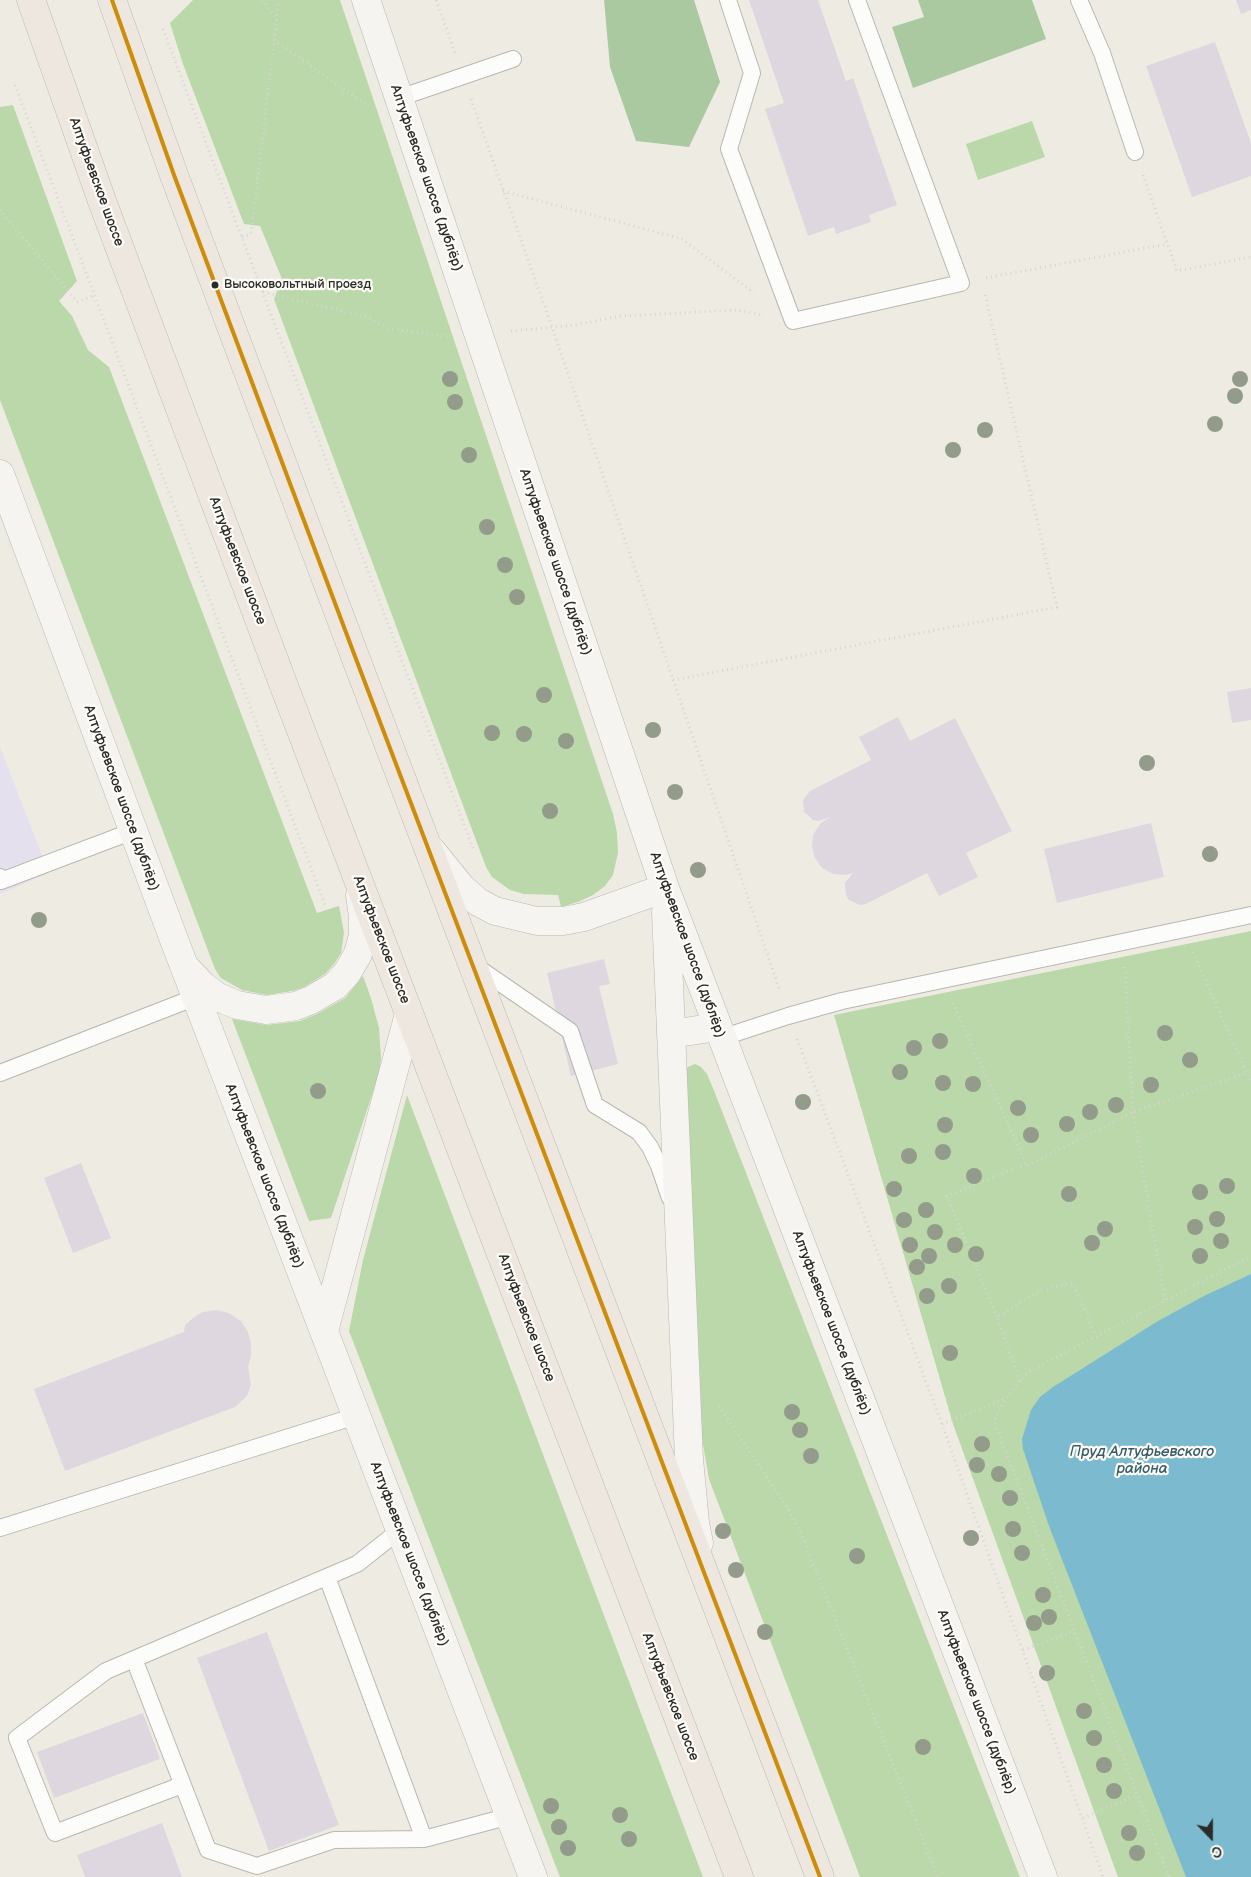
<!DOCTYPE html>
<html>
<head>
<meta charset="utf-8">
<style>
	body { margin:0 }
	#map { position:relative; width:1251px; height:1877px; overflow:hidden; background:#eeece2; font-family:"Balsamiq Sans",sans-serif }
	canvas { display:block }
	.north { position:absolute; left:1186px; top:1812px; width:50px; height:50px; -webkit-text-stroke:4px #fdfcf7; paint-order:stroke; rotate:158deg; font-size:14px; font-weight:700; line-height:20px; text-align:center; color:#2b2b2b }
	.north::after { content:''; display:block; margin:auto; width:18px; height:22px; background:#2b2b2b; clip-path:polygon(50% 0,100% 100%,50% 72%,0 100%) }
</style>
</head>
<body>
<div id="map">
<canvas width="1251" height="1877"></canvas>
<div class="north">С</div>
</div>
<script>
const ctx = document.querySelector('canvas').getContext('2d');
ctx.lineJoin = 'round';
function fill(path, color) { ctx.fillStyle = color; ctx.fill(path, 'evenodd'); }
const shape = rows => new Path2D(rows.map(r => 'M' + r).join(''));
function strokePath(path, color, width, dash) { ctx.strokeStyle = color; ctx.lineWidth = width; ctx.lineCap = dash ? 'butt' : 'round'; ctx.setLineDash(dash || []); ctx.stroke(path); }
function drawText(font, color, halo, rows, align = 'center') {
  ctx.font = font + ' "Balsamiq Sans",sans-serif'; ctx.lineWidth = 4.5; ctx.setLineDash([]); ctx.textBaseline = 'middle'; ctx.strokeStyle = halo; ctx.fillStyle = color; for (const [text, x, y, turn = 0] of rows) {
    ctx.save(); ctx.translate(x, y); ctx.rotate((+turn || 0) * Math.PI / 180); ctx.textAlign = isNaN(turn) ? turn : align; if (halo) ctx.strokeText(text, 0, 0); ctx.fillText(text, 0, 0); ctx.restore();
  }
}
const built = shape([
	[0,747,49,873,0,894]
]);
const green = shape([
	[193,0,340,0,613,814,617,833,618,853,613,875,605,886,593,895,578,902,561,907,558,895,524,894,510,890,492,877,486,867,274,299,282,279,260,226,244,224,183,64,170,23],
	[13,105,77,281,59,301,72,316,88,350,109,367,317,913,339,906,344,933,341,953,334,964,325,974,304,987,292,991,267,995,242,990,221,978,215,969,0,400,0,107],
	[1032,121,1045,157,978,180,966,144],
	[1251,931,1251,1877,1118,1877,953,1424,834,1015],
	[363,976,371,998,379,1028,381,1059,379,1074,331,1218,309,1221,232,1019,266,1025,300,1021,317,1014,345,998],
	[695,1064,701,1067,707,1074,713,1088,1020,1877,860,1877,709,1479,700,1427,686,1068],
	[407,1095,703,1877,560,1877,349,1331,363,1260]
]);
const forest = shape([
	[604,0,694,0,720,82,689,147,636,141,610,67],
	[918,0,1032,0,1046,39,913,88,892,27,924,17]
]);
const water = shape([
	[1251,1274,1251,1877,1186,1877,1049,1526,1023,1449,1022,1439,1031,1410,1040,1397,1053,1387,1158,1321,1204,1296]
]);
const building = shape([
	[749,0,818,0,846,81,853,78,897,205,869,215,871,222,836,234,834,227,808,236,765,109,784,103],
	[1236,0,1251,0,1251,10,1241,14],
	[1215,42,1251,143,1251,176,1192,197,1146,66],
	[1251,688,1251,720,1232,723,1227,692],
	[898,717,910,741,955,718,1012,831,966,853,978,877,939,896,927,873,866,904,860,905,849,900,846,895,845,883,853,873,846,875,833,874,822,868,815,858,812,847,813,835,820,824,830,817,818,821,813,820,804,812,803,800,810,791,871,760,859,737],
	[1151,823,1164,877,1057,903,1044,849],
	[604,959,610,984,599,986,618,1064,571,1076,547,973],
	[81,1163,111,1238,73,1253,44,1178],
	[216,1310,229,1313,241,1321,248,1332,251,1343,251,1356,248,1367,251,1384,247,1396,235,1407,65,1471,34,1389,184,1332,185,1325,194,1317,203,1312],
	[267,1632,339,1825,269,1851,197,1658],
	[143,1713,160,1759,54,1798,37,1752],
	[162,1823,182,1877,85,1877,77,1855]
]);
const path = shape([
	[262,0,276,17],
	[436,0,455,53],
	[163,29,474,851],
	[274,40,368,106],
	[15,85,325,905],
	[471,99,552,327,780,991],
	[1143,175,1177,271,1251,257],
	[503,191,682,239,754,293],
	[0,210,77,302,95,295],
	[242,237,251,234,279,0],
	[986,278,1167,244],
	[263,292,367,317,387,328,448,337],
	[511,331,575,325,620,316,737,310,763,315],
	[673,680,1057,607,985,294],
	[1193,952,1247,1073,1251,1071],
	[1125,967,1133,1112,1165,1301],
	[953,1003,1027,1166,1133,1112,1247,1073,1251,1081],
	[797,1039,942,1424,1103,1877],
	[997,1317,947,1196,1026,1164],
	[1020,1381,997,1317,1042,1290,1073,1283,1096,1336],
	[719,1406,788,1509,800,1531,938,1877],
	[942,1424,1006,1398],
	[1023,1650,1075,1631],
	[1083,1818,1137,1795],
	[1169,1877,994,1421,1007,1397,1028,1372,1251,1256]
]);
const lane = shape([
	[728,0,752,73,729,149,793,321,961,283,857,0],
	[1079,0,1102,53,1135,152],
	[399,98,513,59],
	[0,877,1,881,133,831],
	[474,965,570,1031,595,1105,639,1132,650,1147,659,1166,670,1198],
	[721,1038,788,1016,842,1001,1251,915],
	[0,1073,196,997],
	[0,1528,356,1416],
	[327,1577,424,1839],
	[134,1659,208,1850,257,1866,334,1840,424,1839,510,1816],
	[182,1785,55,1833,17,1738,106,1671,357,1564,400,1530]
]);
const secondary = shape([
	[366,0,665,888,1043,1877],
	[0,474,173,937,533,1877],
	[431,850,461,887,478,902,495,911,537,921,563,921,584,917,665,888],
	[666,912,689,1459,695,1523,699,1543],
	[188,970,202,985,218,997,237,1005,266,1010,296,1006,311,1000,335,986,347,973,358,954,363,935,363,917,360,895],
	[671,1034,717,1027],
	[324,1331,409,1014]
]);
const primary = shape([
	[31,0,102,201,284,686,739,1877],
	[112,0,174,175,356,659,820,1877]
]);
const bus1 = shape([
	[112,0,174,175,356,659,820,1877]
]);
const trees = [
	[450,379],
	[1240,379],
	[1235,396],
	[455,402],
	[1215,424],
	[985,430],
	[953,450],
	[469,455],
	[487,527],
	[505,565],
	[517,597],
	[544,695],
	[653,730],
	[492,733],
	[524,734],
	[566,741],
	[1147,763],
	[675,792],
	[550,811],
	[1210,854],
	[698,870],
	[39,920],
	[1165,1033],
	[940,1041],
	[914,1048],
	[1190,1060],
	[900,1072],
	[943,1083],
	[973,1084],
	[1151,1085],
	[318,1091],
	[803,1102],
	[1116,1105],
	[1018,1108],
	[1090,1112],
	[1067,1124],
	[945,1125],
	[1031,1135],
	[943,1152],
	[909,1156],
	[974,1176],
	[1227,1186],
	[894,1189],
	[1200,1192],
	[1069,1194],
	[926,1210],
	[1217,1219],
	[904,1220],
	[1195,1227],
	[1105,1229],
	[935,1232],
	[1221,1241],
	[1092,1243],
	[910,1245],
	[955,1245],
	[976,1254],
	[929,1256],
	[1200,1256],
	[917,1267],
	[949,1286],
	[927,1296],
	[950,1353],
	[792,1412],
	[800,1430],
	[982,1444],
	[811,1456],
	[977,1465],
	[999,1474],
	[1010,1498],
	[1013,1529],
	[723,1531],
	[971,1538],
	[1022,1553],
	[857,1556],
	[736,1570],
	[1043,1595],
	[1049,1617],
	[1034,1623],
	[765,1632],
	[1047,1673],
	[1084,1711],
	[1094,1738],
	[923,1747],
	[1104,1765],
	[1114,1791],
	[551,1806],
	[620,1815],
	[559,1827],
	[1129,1833],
	[629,1839],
	[568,1848],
	[1137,1853]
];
const markers = [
	[215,285,4.5,"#2b2b2b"]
];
const busNames = [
	["Высоковольтный проезд",224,285]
];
const streetNames = [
	["Алтуфьевское шоссе (дублёр)",426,178,71],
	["Алтуфьевское шоссе",96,182,70],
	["Алтуфьевское шоссе",237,561,69],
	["Алтуфьевское шоссе (дублёр)",555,562,71],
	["Алтуфьевское шоссе (дублёр)",121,798,70],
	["Алтуфьевское шоссе",381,940,69],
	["Алтуфьевское шоссе (дублёр)",687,945,70],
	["Алтуфьевское шоссе (дублёр)",264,1176,69],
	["Алтуфьевское шоссе",526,1318,69],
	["Алтуфьевское шоссе (дублёр)",831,1323,69],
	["Алтуфьевское шоссе (дублёр)",409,1554,69],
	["Алтуфьевское шоссе",670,1697,69],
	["Алтуфьевское шоссе (дублёр)",976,1702,69]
];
const waterNames = [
	["Пруд Алтуфьевского",1142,1452],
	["района",1142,1469]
];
fill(built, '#e4e0ee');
fill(green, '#bad8a9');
fill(forest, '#aac9a0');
fill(water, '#7cbad0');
fill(building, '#ded7e0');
strokePath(lane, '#b8b7b0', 18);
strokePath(secondary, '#b8b7b0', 29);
strokePath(primary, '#b8b7b0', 29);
strokePath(path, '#d5d5d2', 3, [1, 4]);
strokePath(lane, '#fcfcfb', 16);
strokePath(secondary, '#f6f4f0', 28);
strokePath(primary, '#eee7df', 28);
strokePath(bus1, '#ce8d09', 4);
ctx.fillStyle = '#939c8b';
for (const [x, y] of trees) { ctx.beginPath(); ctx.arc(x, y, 8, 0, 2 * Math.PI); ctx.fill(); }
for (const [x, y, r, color] of markers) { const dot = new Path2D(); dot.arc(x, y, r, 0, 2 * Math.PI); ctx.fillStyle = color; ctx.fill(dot); strokePath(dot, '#fdfcf7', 2); }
drawText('13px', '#2b2b2b', '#fdfcf7', busNames, 'left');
drawText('14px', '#2b2b2b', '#fdfcf7', streetNames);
drawText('italic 15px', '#385c6a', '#fdfcf7', waterNames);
</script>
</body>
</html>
